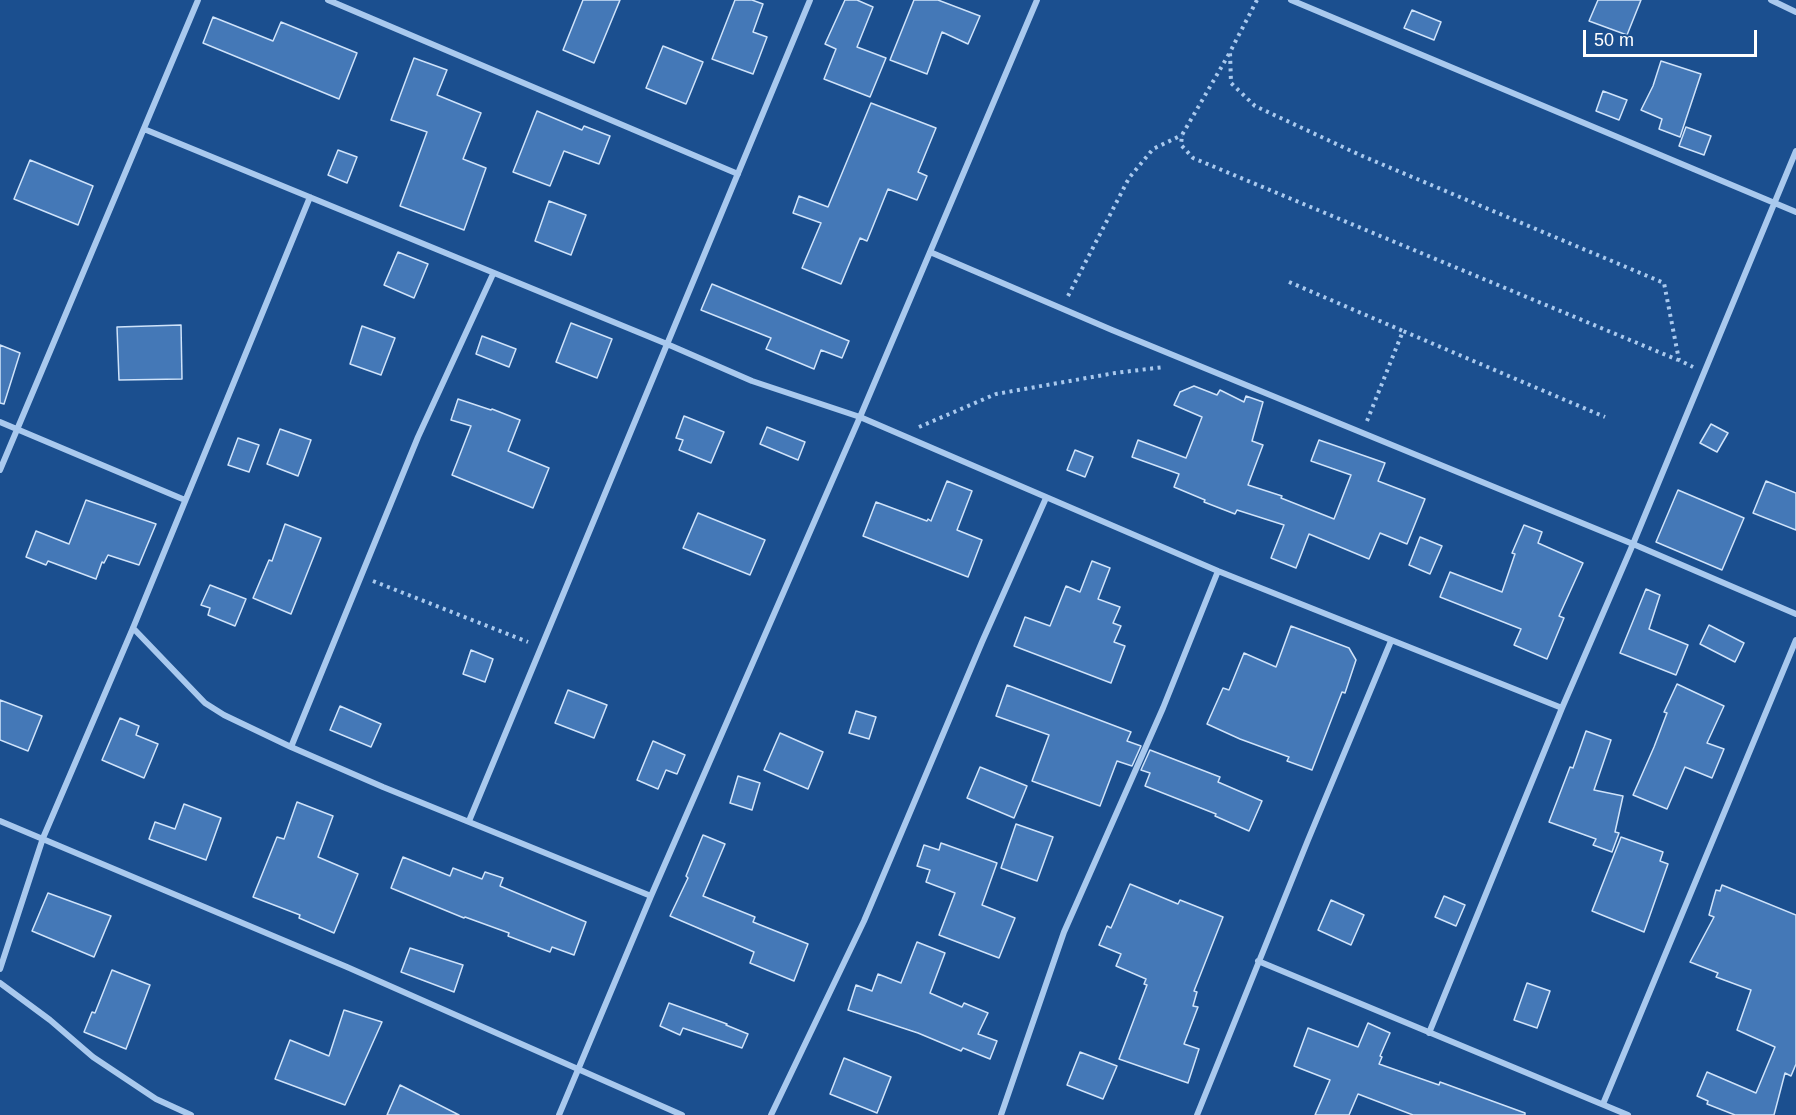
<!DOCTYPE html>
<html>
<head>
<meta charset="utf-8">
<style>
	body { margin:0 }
	#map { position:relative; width:1796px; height:1115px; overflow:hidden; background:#1b4f8f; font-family:Arial,sans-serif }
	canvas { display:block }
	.scale { position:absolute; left:1583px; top:30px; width:174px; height:27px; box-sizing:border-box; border:3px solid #fff; border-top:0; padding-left:8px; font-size:18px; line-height:21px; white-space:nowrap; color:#fff; -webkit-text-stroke:4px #1b4f8f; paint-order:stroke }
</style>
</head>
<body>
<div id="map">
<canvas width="1796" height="1115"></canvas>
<div class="scale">50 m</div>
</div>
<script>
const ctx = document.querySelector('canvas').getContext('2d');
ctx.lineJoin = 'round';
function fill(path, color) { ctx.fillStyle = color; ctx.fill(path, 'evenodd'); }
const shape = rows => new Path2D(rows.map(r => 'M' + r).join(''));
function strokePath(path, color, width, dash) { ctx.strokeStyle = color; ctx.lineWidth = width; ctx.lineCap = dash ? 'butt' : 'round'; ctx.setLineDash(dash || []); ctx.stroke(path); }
const building = shape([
	[583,0,620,0,594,63,563,50,583,0],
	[735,0,752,0,763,4,753,32,767,37,753,74,712,59,735,0],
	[845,0,857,0,873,7,857,47,886,58,870,97,824,79,836,49,825,44,845,0],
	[914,0,938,0,980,16,968,44,942,32,927,74,890,60,914,0],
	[1598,0,1641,0,1627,35,1589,21,1598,0],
	[1412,10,1441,22,1434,40,1404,28,1412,10],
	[213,17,273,41,281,22,357,53,339,99,203,43,213,17],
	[663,46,703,62,686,104,646,88,663,46],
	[414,58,447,70,437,95,481,113,463,159,486,168,464,230,400,206,427,132,391,120,414,58],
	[1661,61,1701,74,1680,137,1659,129,1662,119,1641,110,1653,86,1661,61],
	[1603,91,1627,100,1619,120,1596,111,1603,91],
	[871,103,936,128,918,172,927,176,917,200,888,189,867,241,860,238,841,284,802,268,821,223,793,213,799,196,828,207,871,103],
	[537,111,582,130,584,126,610,136,599,164,564,151,550,186,513,172,537,111],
	[1686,127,1711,136,1704,155,1679,146,1686,127],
	[338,150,357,157,347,183,328,175,338,150],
	[30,160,93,186,78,225,14,199,30,160],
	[549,201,586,215,571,255,535,241,549,201],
	[398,252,428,264,414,298,384,285,398,252],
	[712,284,849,341,842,358,821,350,814,369,766,349,771,338,701,310,712,284],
	[571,323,612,339,597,378,556,362,571,323],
	[181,325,182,379,119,380,117,327,181,325],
	[362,326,395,338,381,375,350,364,362,326],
	[482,336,516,349,509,367,476,354,482,336],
	[0,345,20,353,4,404,0,403,0,345],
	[1194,386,1217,395,1220,390,1244,402,1246,396,1263,402,1252,441,1263,445,1248,485,1282,496,1281,498,1334,519,1351,475,1311,461,1319,440,1385,463,1378,481,1425,499,1407,544,1380,533,1369,559,1309,534,1296,568,1271,558,1284,525,1237,510,1235,514,1204,502,1205,500,1174,487,1179,474,1132,457,1138,440,1186,458,1202,417,1174,405,1180,392,1194,386],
	[458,399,491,410,492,409,520,420,508,451,549,468,533,508,452,475,471,426,451,420,458,399],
	[684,416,724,432,711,463,679,450,683,440,676,438,684,416],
	[1711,424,1728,433,1717,452,1700,443,1711,424],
	[767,427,805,442,798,460,760,444,767,427],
	[280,429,311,440,298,476,267,464,280,429],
	[238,438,259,445,249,472,228,465,238,438],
	[1075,450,1093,457,1085,477,1067,470,1075,450],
	[947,481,972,491,957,530,982,540,968,577,863,536,876,502,927,521,928,519,931,521,947,481],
	[1766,481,1796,493,1796,530,1753,513,1766,481],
	[1678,490,1744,518,1722,570,1656,542,1678,490],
	[86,500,156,524,139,565,108,555,104,563,102,562,96,579,48,561,46,565,26,557,36,531,69,544,86,500],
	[698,513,765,540,750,575,683,548,698,513],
	[285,524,321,538,291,614,253,598,269,560,272,561,285,524],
	[1524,525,1542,532,1538,543,1583,563,1559,616,1564,618,1547,659,1514,645,1521,629,1440,597,1450,572,1502,592,1515,554,1512,553,1524,525],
	[1420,537,1442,546,1430,574,1409,565,1420,537],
	[1092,561,1110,568,1098,599,1120,607,1113,623,1121,626,1114,642,1125,646,1111,683,1014,646,1025,617,1050,626,1066,586,1080,592,1092,561],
	[210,585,246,599,235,626,208,615,210,608,201,605,210,585],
	[1646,589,1660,595,1649,629,1688,645,1676,675,1620,653,1646,589],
	[1709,625,1744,643,1735,662,1700,644,1709,625],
	[1291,626,1349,648,1356,660,1345,693,1342,692,1312,770,1287,761,1289,757,1240,739,1207,724,1223,688,1229,690,1244,653,1276,667,1291,626],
	[471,650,493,659,485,682,463,674,471,650],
	[1677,684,1724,706,1707,743,1724,749,1712,778,1685,767,1667,809,1633,795,1654,747,1667,713,1664,712,1677,684],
	[1007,685,1131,732,1127,741,1141,746,1132,766,1117,761,1100,806,1032,781,1049,735,996,716,1007,685],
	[568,690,607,705,594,738,555,723,568,690],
	[0,700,42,716,28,751,0,740,0,700],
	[340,706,381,724,371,747,330,730,340,706],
	[856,711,876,717,869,739,849,733,856,711],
	[120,718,139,726,136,735,158,744,144,778,102,760,120,718],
	[1586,731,1611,740,1594,790,1623,796,1615,832,1619,833,1612,852,1593,845,1596,839,1549,822,1570,767,1573,768,1586,731],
	[780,733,823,752,808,789,764,770,780,733],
	[653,741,685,755,677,774,666,770,658,789,637,780,653,741],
	[1150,750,1220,777,1218,782,1262,801,1249,831,1215,816,1216,814,1145,786,1150,773,1141,770,1150,750],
	[980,767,1027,786,1014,818,967,798,980,767],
	[738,776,760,783,752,810,730,803,738,776],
	[297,802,333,816,318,857,358,874,334,933,299,918,300,915,253,897,277,837,284,839,297,802],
	[184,804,221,818,206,860,149,839,155,822,175,829,184,804],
	[1016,824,1053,837,1037,881,1001,868,1016,824],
	[703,835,725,844,703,896,755,917,753,922,808,944,794,981,750,963,754,952,670,916,688,878,686,876,703,835],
	[1621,837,1663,852,1660,861,1668,864,1644,932,1592,911,1621,837],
	[941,843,997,863,982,905,1015,918,999,958,939,935,955,893,926,882,930,870,917,866,924,845,939,850,941,843],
	[403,857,450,876,453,868,482,879,485,872,503,878,500,886,586,922,574,955,552,947,550,952,508,936,509,933,465,917,464,918,391,888,403,857],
	[1130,884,1178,904,1180,900,1223,917,1194,991,1197,992,1193,1006,1198,1007,1184,1044,1199,1049,1188,1083,1119,1059,1147,985,1144,984,1146,979,1116,966,1121,954,1099,945,1107,926,1111,928,1130,884],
	[1722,885,1796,915,1796,1064,1791,1076,1785,1073,1774,1115,1735,1115,1707,1104,1708,1101,1697,1096,1707,1072,1756,1093,1775,1047,1737,1030,1751,990,1716,977,1718,973,1690,962,1714,917,1709,915,1716,890,1720,891,1722,885],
	[48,893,111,916,94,957,32,931,48,893],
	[1444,896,1465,905,1456,926,1435,917,1444,896],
	[1331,900,1364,915,1351,945,1318,930,1331,900],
	[917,942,945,953,930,993,962,1007,964,1003,988,1013,978,1034,997,1041,990,1059,963,1048,961,1051,918,1033,848,1010,856,985,872,991,878,974,901,983,917,942],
	[410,948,463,965,454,992,401,972,410,948],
	[112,970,150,985,126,1049,84,1032,92,1012,95,1013,112,970],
	[1527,983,1550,991,1537,1028,1514,1020,1527,983],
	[669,1003,727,1024,726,1025,748,1034,742,1048,683,1028,680,1035,660,1026,669,1003],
	[344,1010,382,1022,345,1105,275,1079,290,1040,329,1056,344,1010],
	[1368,1023,1390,1033,1380,1056,1382,1057,1379,1064,1439,1085,1440,1082,1525,1113,1525,1115,1413,1115,1358,1094,1349,1115,1315,1115,1330,1080,1294,1066,1308,1028,1358,1047,1368,1023],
	[1080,1052,1117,1066,1103,1099,1067,1085,1080,1052],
	[844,1058,891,1077,877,1113,830,1094,844,1058],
	[400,1085,459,1115,387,1115,400,1085]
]);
const path = shape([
	[1257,0,1230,52,1231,83,1255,106,1360,155,1664,283,1679,360,1693,367],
	[1229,54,1182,135,1181,145,1193,158,1678,360],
	[1289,282,1403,331],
	[1068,296,1129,178,1153,149,1182,135],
	[1367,421,1403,331,1605,417],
	[919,427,996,394,1115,373,1164,367],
	[373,581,528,642]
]);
const street = shape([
	[328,0,738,174],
	[1291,0,1796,212],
	[1771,0,1796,12],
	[144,129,667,344,752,381,860,417,1218,571,1562,708],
	[930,252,1112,330,1633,544,1796,614],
	[0,422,185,500],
	[0,470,198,0],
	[133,628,205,703,224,715,291,747,383,787,651,896],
	[291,747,418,437,493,274],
	[0,821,347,967,682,1115],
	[469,821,810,0],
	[1258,961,1628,1115],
	[0,969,43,838,133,628,310,197],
	[0,983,50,1020,93,1057,156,1099,191,1115],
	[1429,1033,1562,708,1633,544,1796,151],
	[1603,1104,1796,640],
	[559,1115,651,896,860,417,1037,0],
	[771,1115,864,921,982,642,1046,498],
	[1001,1115,1064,932,1163,708,1218,571],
	[1197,1115,1308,840,1391,641]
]);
fill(building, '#4478b7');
strokePath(building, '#cfe3fa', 1.5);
strokePath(path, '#a9c9ee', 4, [3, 4.5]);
strokePath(street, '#a9c9ee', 6);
</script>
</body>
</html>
